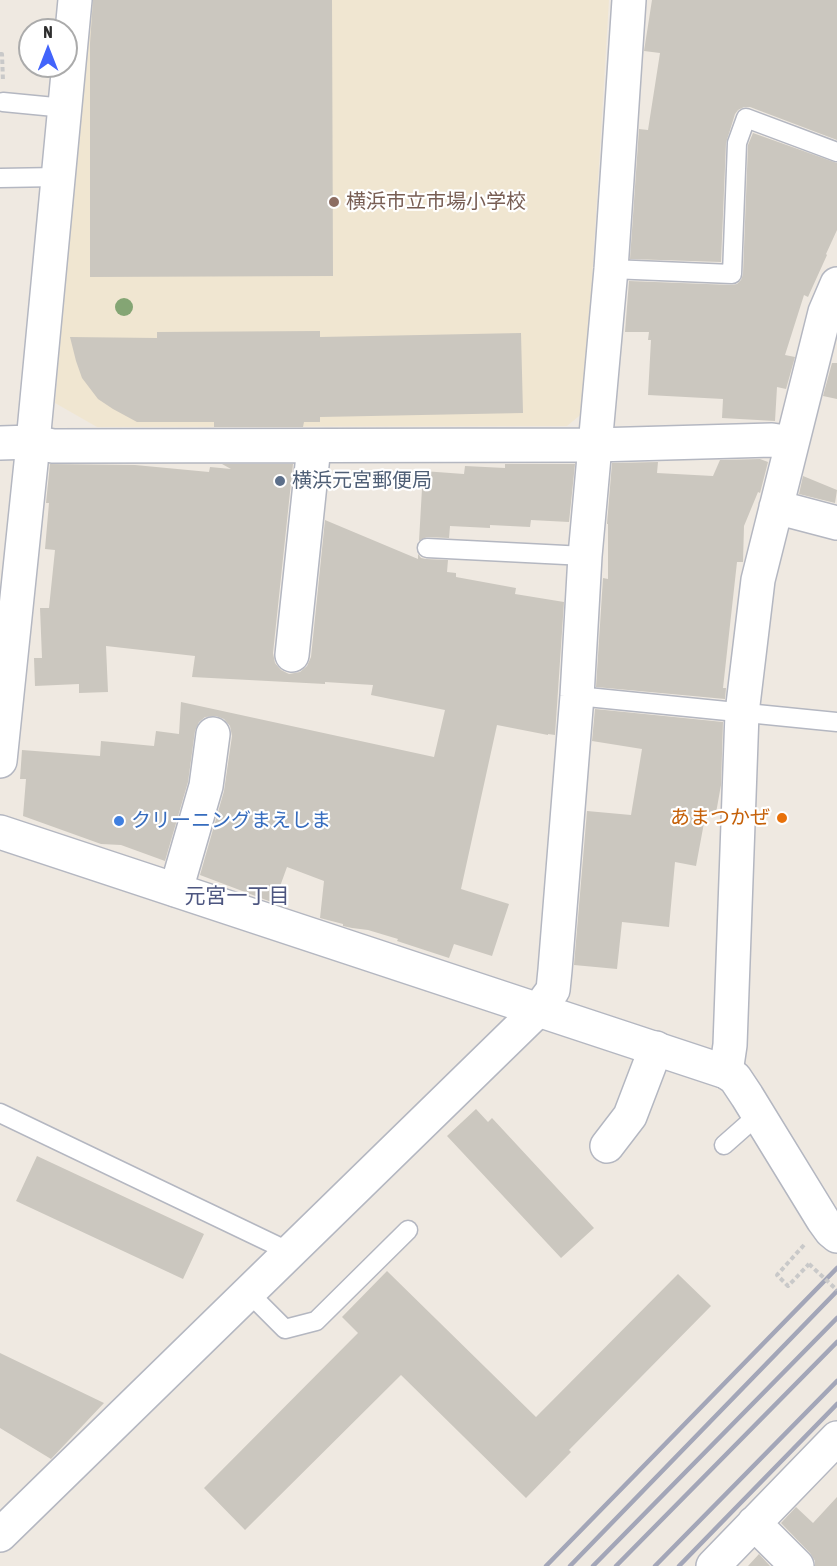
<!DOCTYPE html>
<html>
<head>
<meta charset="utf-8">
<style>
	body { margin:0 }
	#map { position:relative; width:837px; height:1566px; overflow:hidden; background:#efe9e1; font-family:"Asap Condensed",sans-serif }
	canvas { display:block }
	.north { position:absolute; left:18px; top:18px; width:60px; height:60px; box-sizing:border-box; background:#fff; border:2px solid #ababab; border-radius:50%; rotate:0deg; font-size:16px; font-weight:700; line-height:24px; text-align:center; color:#2e2e2e }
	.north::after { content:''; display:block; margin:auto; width:21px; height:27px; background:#4264fb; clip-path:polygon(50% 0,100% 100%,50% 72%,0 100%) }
</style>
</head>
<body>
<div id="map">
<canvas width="837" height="1566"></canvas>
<div class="north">N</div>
</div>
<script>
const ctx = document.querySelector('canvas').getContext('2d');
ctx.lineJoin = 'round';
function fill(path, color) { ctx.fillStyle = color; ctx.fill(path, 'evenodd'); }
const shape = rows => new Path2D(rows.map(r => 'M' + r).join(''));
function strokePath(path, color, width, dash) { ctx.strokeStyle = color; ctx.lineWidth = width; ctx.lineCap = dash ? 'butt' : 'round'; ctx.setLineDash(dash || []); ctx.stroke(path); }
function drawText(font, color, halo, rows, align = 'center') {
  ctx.font = font + ' "Asap Condensed","Noto Sans JP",sans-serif'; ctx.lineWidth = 4.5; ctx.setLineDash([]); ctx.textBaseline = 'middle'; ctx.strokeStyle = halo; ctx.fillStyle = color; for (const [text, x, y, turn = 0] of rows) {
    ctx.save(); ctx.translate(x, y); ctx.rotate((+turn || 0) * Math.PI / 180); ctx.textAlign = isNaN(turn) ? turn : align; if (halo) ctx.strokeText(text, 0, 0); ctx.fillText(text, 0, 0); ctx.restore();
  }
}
const education = shape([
	[86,0,609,0,584,412,567,426,97,427,55,403]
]);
const building = shape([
	[93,0,332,0,333,276,90,277,90,43],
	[652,0,837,0,837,140,750,107,744,107,738,110,735,114,726,143,721,262,630,259,639,129,648,130,660,53,644,51],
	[753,133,837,163,837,230,826,254,827,255,808,297,804,295,785,355,795,357,786,389,777,387,775,421,722,418,723,399,648,395,651,340,648,340,649,332,625,332,629,281,732,285,737,284,741,280,743,274,748,145],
	[320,331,320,337,521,333,523,413,320,417,320,422,304,422,303,427,214,427,214,422,137,422,113,409,98,399,82,378,76,361,70,337,157,338,157,332],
	[832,363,837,363,837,399,823,396],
	[760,459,768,462,760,493,758,492,744,526,743,562,737,562,723,688,726,688,725,699,596,687,603,578,608,579,608,524,607,524,612,463,658,462,657,473,713,476,720,460],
	[50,464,135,465,209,472,210,467,231,469,222,464,293,464,273,653,275,663,281,670,289,674,300,672,307,666,311,657,325,520,418,559,418,554,421,558,426,559,448,560,447,572,456,573,456,577,516,588,515,594,564,602,555,735,548,734,548,735,497,725,461,889,509,904,492,956,454,944,449,958,397,941,398,939,368,930,352,928,343,926,343,924,320,918,324,881,287,867,274,903,200,875,224,791,232,736,230,726,224,719,216,716,205,717,199,722,195,731,188,782,165,861,121,845,101,844,23,816,26,779,20,779,22,750,100,756,101,741,154,746,156,731,179,734,181,702,434,757,445,710,371,695,373,685,325,682,325,684,192,677,195,656,106,646,108,692,79,693,79,684,35,686,34,658,42,658,40,608,49,608,55,550,45,549,49,503,46,503],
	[505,464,575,464,569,522,531,520,530,527,490,525,490,528,450,526,449,538,427,537,419,541,423,471,464,474,465,466,505,468],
	[803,476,837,490,835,503,799,494],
	[595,709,723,722,721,785,716,813,706,812,696,866,675,862,669,927,622,922,617,969,574,965,587,811,631,815,642,749,592,741],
	[476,1109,488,1122,492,1118,594,1228,561,1258,447,1136],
	[37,1156,204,1234,183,1279,16,1201],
	[387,1271,536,1417,678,1274,711,1306,569,1450,571,1452,526,1498,401,1375,245,1530,204,1488,358,1333,342,1317],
	[0,1353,104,1403,51,1459,0,1428],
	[837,1497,837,1566,815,1566,815,1561,810,1553,781,1523,796,1507,813,1523],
	[759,1554,770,1566,748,1566]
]);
const path = shape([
	[0,54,2,54,3,81],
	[804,1245,777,1275,788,1286,809,1264]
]);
const service = shape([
	[3,102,65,108],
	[0,178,58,177],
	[611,269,732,274,737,143,746,118,837,152],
	[427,548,585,556],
	[577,696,837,722],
	[0,1113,290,1252],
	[724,1145,758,1115],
	[248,1292,285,1329,316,1321,408,1230]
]);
const minor = shape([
	[0,443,32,442,53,446,595,445,772,440,792,443],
	[776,507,837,523],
	[292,655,314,446],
	[176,890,206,786,213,734],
	[726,1072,730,1045,742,713,758,580,825,312,837,284],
	[607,1146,630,1116,656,1048],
	[754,1523,797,1566],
	[0,1535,539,1009],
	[713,1566,837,1438]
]);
const tertiary = shape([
	[0,761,31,463,75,0],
	[0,832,726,1072,735,1078,747,1096,823,1220,831,1231,837,1236],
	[539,1009,553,990,555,970,577,696,585,556,611,269,629,0]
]);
const rail = shape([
	[546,1566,837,1268],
	[570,1566,837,1291],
	[593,1566,837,1318],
	[616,1566,837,1342],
	[655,1566,837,1381],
	[679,1566,837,1404]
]);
const pathBridge = shape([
	[809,1264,837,1290]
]);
const trees = [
	[124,307]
];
const markers = [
	[334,202,6,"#8d6e63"],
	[280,481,6,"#5c6f8a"],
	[782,818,6,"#e8710a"],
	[119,821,6,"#3f7fe0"]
];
const educationNames = [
	["横浜市立市場小学校",346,202]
];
const serviceNames = [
	["横浜元宮郵便局",292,481]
];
const foodNames = [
	["あまつかぜ",770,818]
];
const shopNames = [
	["クリーニングまえしま",131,821]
];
const neighbourhoodNames = [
	["元宮一丁目",237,896]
];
fill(education, '#f0e6d1');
fill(building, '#cbc7bf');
strokePath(service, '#b4b7c1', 21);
strokePath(minor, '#b4b7c1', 36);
strokePath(tertiary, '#b4b7c1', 36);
strokePath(path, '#c9c9c9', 4, [4.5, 3]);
strokePath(service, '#fff', 18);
strokePath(minor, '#fff', 33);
strokePath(tertiary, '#fff', 33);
strokePath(rail, '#a3a6b8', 4.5);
strokePath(pathBridge, '#c9c9c9', 4, [4.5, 3]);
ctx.fillStyle = '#84a574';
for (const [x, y] of trees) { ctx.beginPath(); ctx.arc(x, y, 9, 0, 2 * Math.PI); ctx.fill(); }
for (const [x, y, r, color] of markers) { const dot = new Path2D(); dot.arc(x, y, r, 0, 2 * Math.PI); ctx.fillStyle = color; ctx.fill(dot); strokePath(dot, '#fff', 2); }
drawText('20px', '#785e54', '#fff', educationNames, 'left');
drawText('20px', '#4e5e75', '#fff', serviceNames, 'left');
drawText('20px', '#c56008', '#fff', foodNames, 'right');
drawText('20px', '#366cbe', '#fff', shopNames, 'left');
drawText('21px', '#4d5680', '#fff', neighbourhoodNames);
</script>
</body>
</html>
